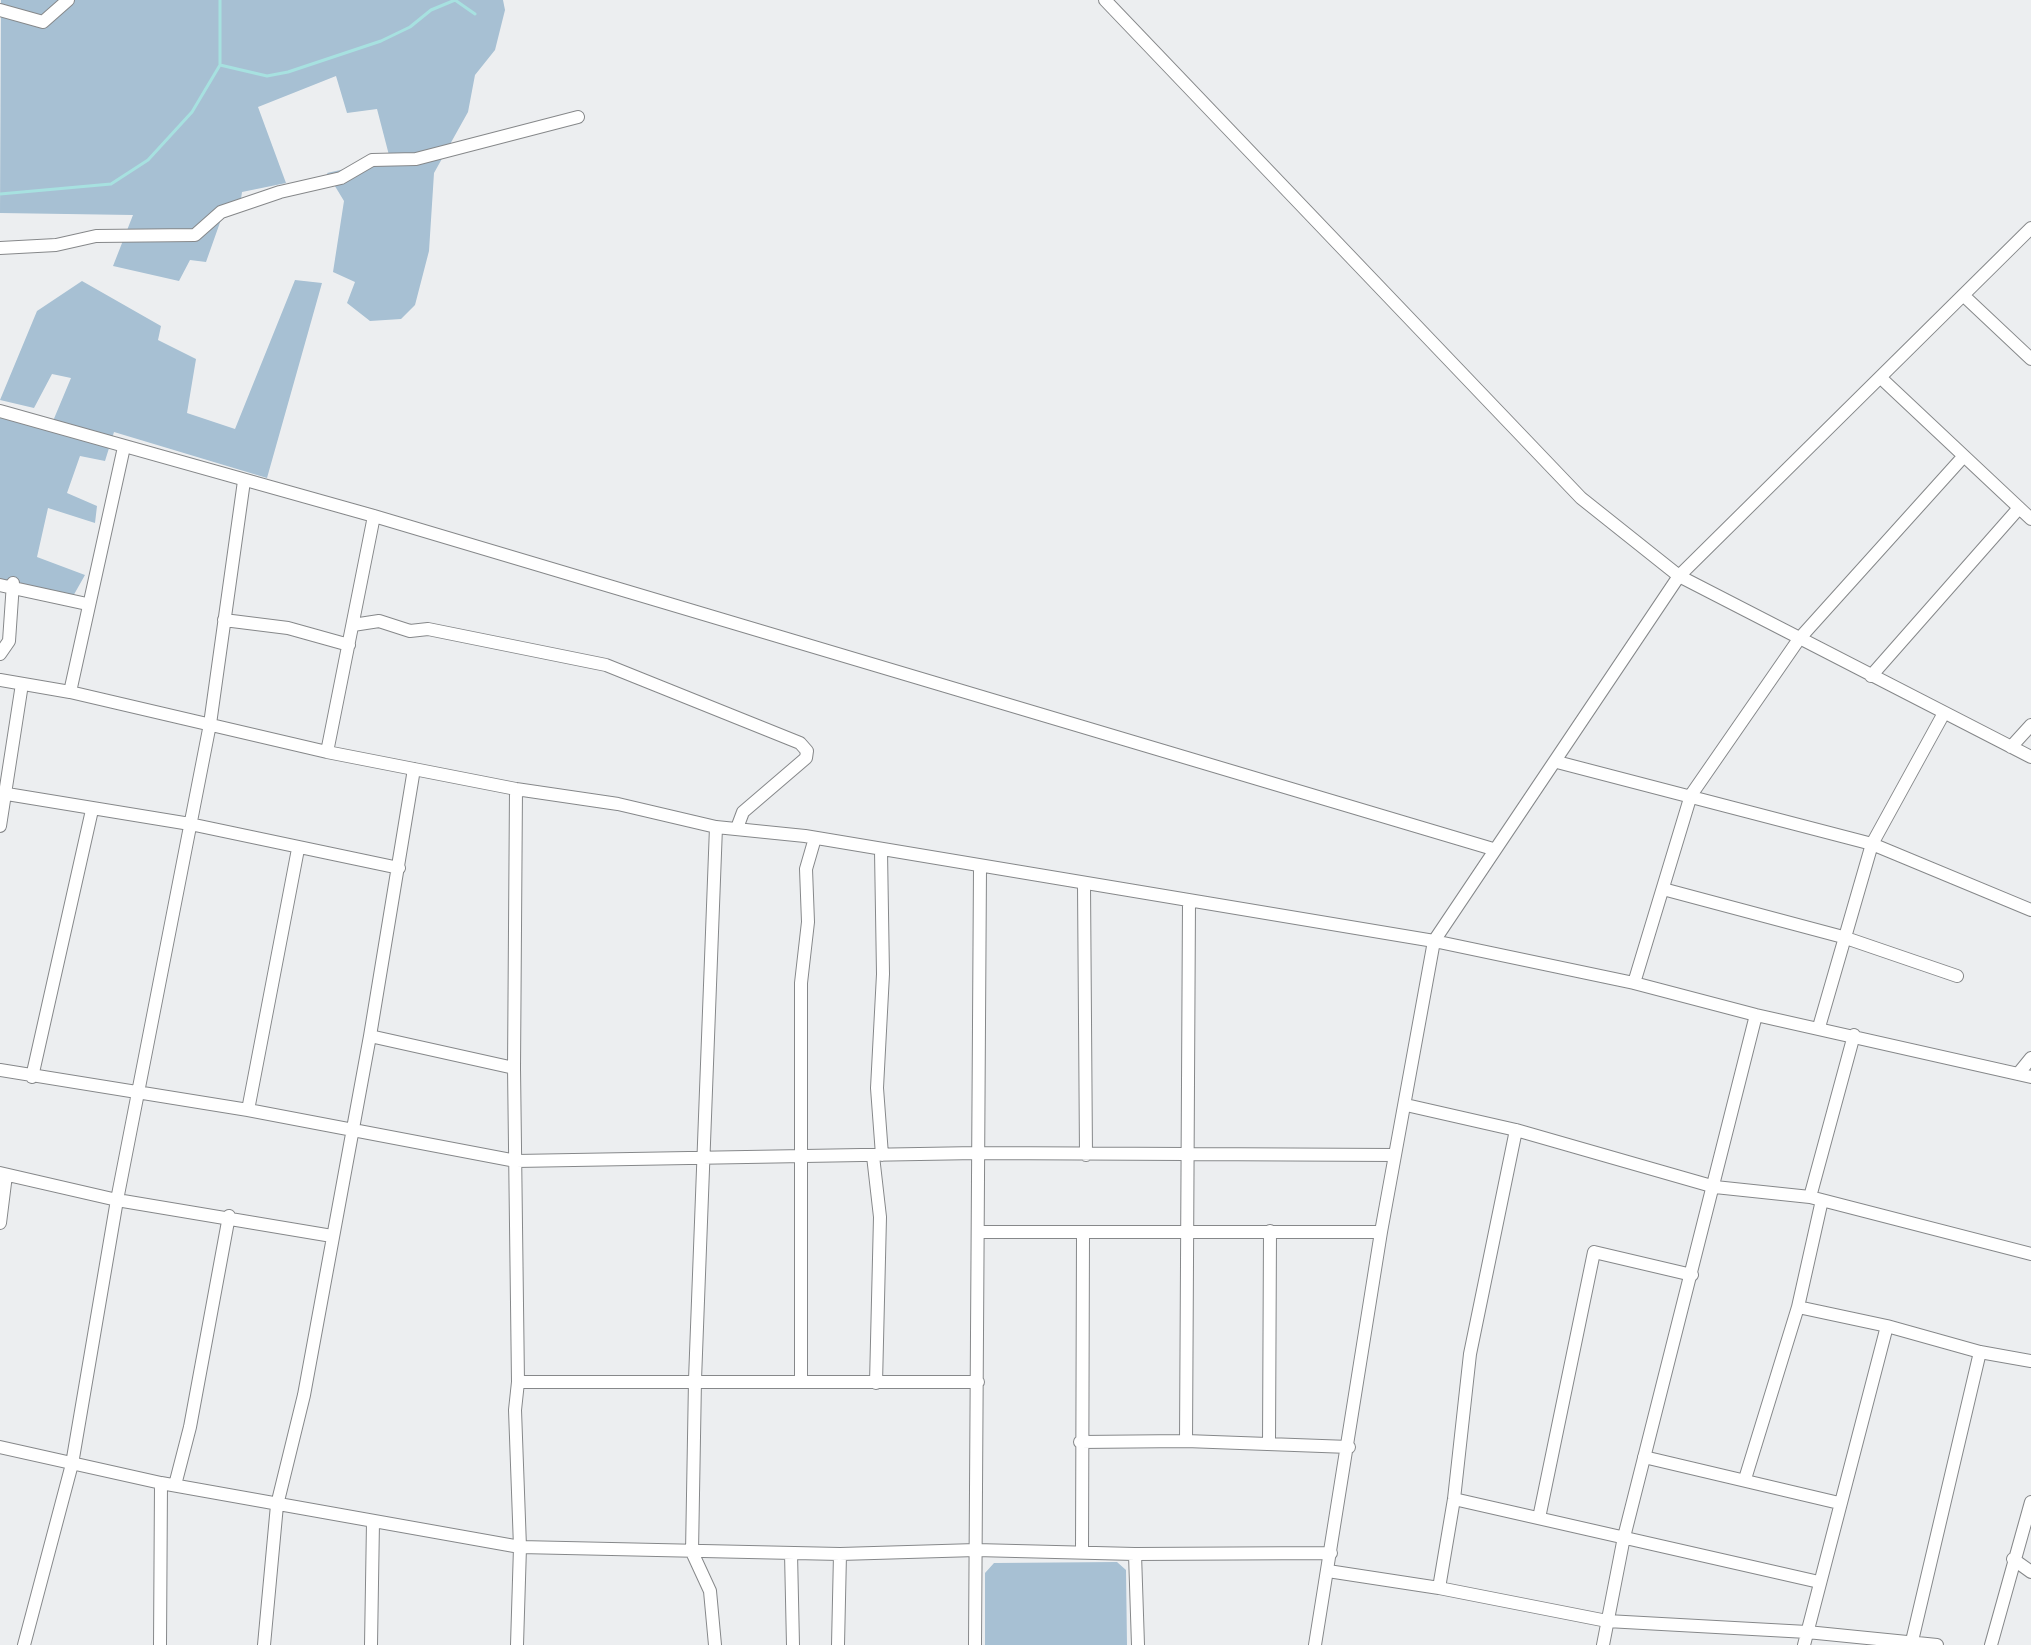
<!DOCTYPE html>
<html>
<head>
<meta charset="utf-8">
<style>
	body { margin:0 }
	canvas { display:block; background:#eceef0 }
</style>
</head>
<body>
<canvas width="2031" height="1645"></canvas>
<script>
const ctx = document.querySelector('canvas').getContext('2d');
ctx.lineJoin = 'round';
function fill(path, color) { ctx.fillStyle = color; ctx.fill(path, 'evenodd'); }
const shape = rows => new Path2D(rows.map(r => 'M' + r).join(''));
function strokePath(path, color, width, dash) { ctx.strokeStyle = color; ctx.lineWidth = width; ctx.lineCap = dash ? 'butt' : 'round'; ctx.setLineDash(dash || []); ctx.stroke(path); }
const green = shape([
	[1,0,503,0,505,10,495,50,475,75,468,112,434,173,429,251,415,305,401,319,370,321,347,303,355,282,333,272,344,201,327,173,390,159,377,109,347,113,336,76,258,107,286,183,242,192,239,213,223,214,206,262,190,260,179,281,113,266,133,215,0,213],
	[295,280,322,283,267,478,114,432,105,461,80,456,67,493,97,506,95,523,48,508,37,557,85,575,72,598,0,579,0,409,53,421,71,378,52,374,34,408,0,400,37,311,82,281,161,326,158,340,196,359,187,413,235,429],
	[1117,1562,1126,1570,1127,1645,985,1645,985,1573,994,1563]
]);
const stream = shape([
	[220,0,220,64],
	[0,194,111,184,148,160,192,112,220,65,267,76,288,72,381,41,410,27,431,10,455,0,475,14]
]);
const minor = shape([
	[1105,0,1581,498,1679,576,2031,757],
	[0,10,43,22,68,0],
	[0,248,56,245,96,236,195,235,221,212,280,192,341,178,372,160,416,159,578,117],
	[1963,295,2031,359],
	[1882,379,2031,519],
	[0,411,374,516,1493,849],
	[0,585,87,604],
	[224,620,288,628,349,645],
	[353,625,379,621,410,631,428,629,606,665,800,743,807,751,806,758,743,812,737,828],
	[0,654,9,641,13,583],
	[1871,676,2019,508],
	[0,680,70,692,327,752,516,789,618,804,716,827,805,836,1434,941,1634,983,1756,1015,2031,1077],
	[70,692,124,447],
	[2011,747,2031,725],
	[327,752,374,516],
	[1557,762,1872,844,2031,910],
	[516,789,514,1068,518,1382,515,1410,520,1547,517,1645],
	[7,794,190,824,399,868],
	[0,826,22,684],
	[881,851,883,974,877,1088,882,1155],
	[1084,885,1086,1155],
	[1663,889,1843,937,1957,976],
	[1634,983,1691,795,1799,639,1963,457],
	[1819,1027,1872,844,1944,713],
	[370,1036,514,1068],
	[0,1070,248,1110,516,1161,977,1153,1395,1155],
	[2018,1074,2031,1058],
	[32,1077,92,810],
	[1406,1105,1516,1130,1715,1187,1810,1197,2031,1254],
	[248,1110,298,849],
	[873,1156,880,1217,876,1383],
	[0,1173,117,1200,332,1236],
	[1810,1197,1854,1035],
	[0,1223,6,1175],
	[978,1232,1381,1232],
	[1798,1307,1887,1326,1980,1352,2031,1361],
	[801,1381,801,983,808,922,806,869,815,838],
	[518,1382,978,1382],
	[1186,1441,1189,902],
	[1080,1442,1186,1441,1349,1447],
	[1269,1444,1270,1231],
	[0,1447,161,1483,520,1547,840,1554,976,1550,1135,1554,1331,1553],
	[1644,1457,1839,1503],
	[1745,1479,1798,1307,1822,1200],
	[175,1485,190,1427,229,1216],
	[1454,1499,1819,1582],
	[1539,1518,1594,1252,1692,1275],
	[1082,1552,1083,1233],
	[791,1553,793,1645],
	[1135,1554,1138,1645],
	[2013,1559,2031,1572],
	[1328,1571,1439,1588,1607,1621,1807,1632,1937,1645],
	[1439,1588,1454,1499,1470,1354,1516,1130],
	[1912,1641,1980,1352],
	[24,1645,72,1464,117,1200,210,724,244,481],
	[160,1645,161,1483],
	[264,1645,277,1505,304,1395,370,1036,414,769],
	[371,1645,373,1522],
	[715,1645,710,1591,692,1552,695,1380,716,827],
	[838,1645,840,1554],
	[975,1645,980,868],
	[1315,1645,1381,1232,1434,941,1679,576,2031,228],
	[1603,1645,1624,1537,1756,1015],
	[1804,1645,1887,1326],
	[1991,1645,2031,1502]
]);
fill(green, '#a7c0d3');
strokePath(stream, '#a7e1e0', 3);
strokePath(minor, '#86888a', 14);
strokePath(minor, '#fff', 12);
</script>
</body>
</html>
